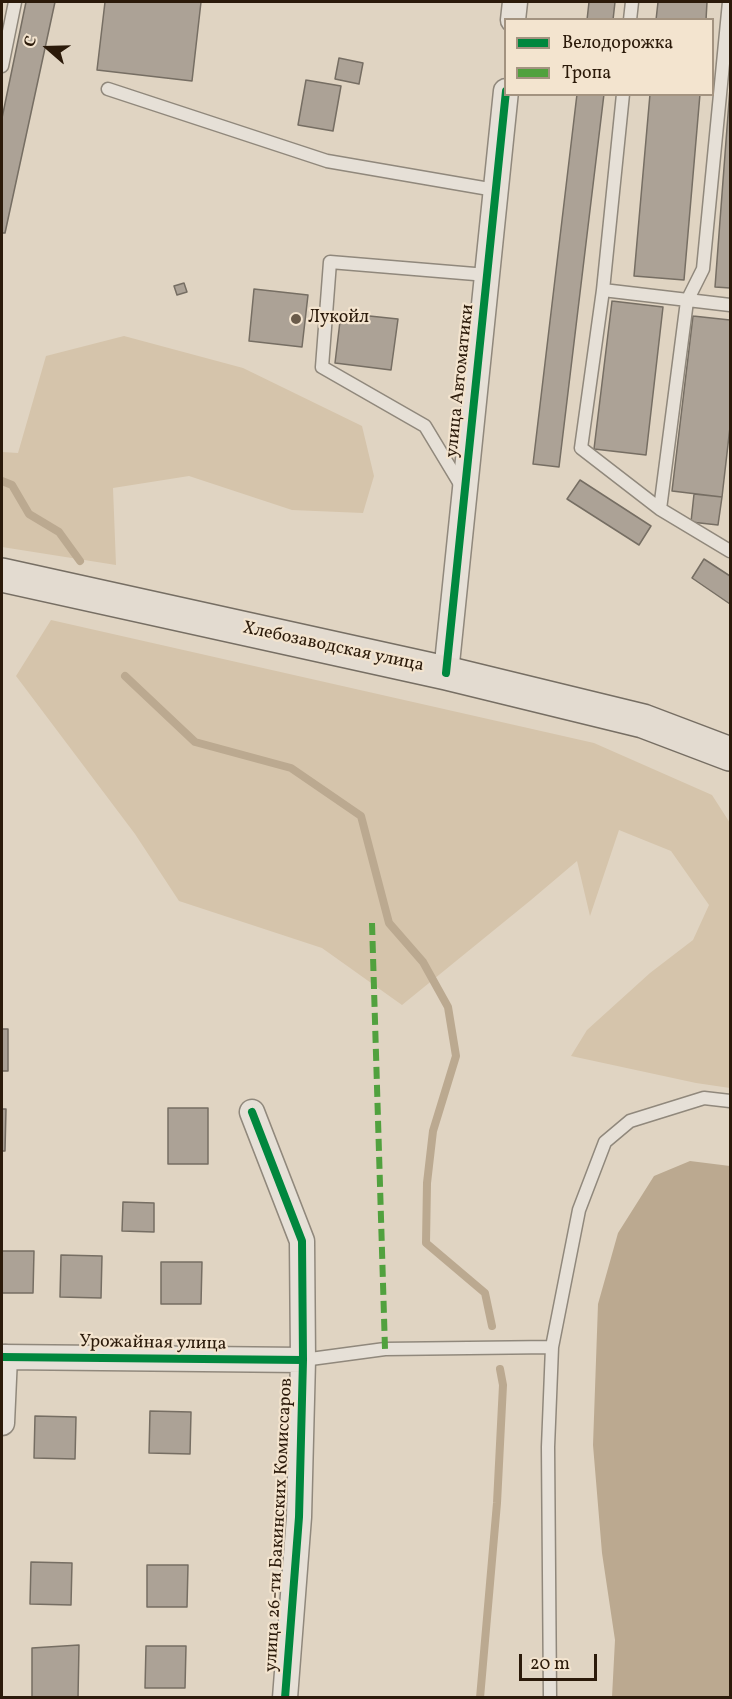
<!DOCTYPE html>
<html>
<head>
<meta charset="utf-8">
<style>
	body { margin:0 }
	#map { position:relative; width:732px; height:1699px; overflow:hidden; background:#e0d4c2; font-family:Vollkorn,serif }
	canvas { display:block }
	.frame { position:absolute; inset:0; border:3px solid #2b1a0a; pointer-events:none }
	.legend { position:absolute; left:504px; top:18px; width:210px; height:78px; box-sizing:border-box; background:#f3e4cf; border:2px solid #a39380; margin:0; padding:8px 10px; list-style:none; font-size:18px; color:#2b1a0a }
	.legend li { display:flex; align-items:center; gap:12px; height:30px }
	.legend b { width:30px; border:2px solid #a39380 }
	.north { position:absolute; left:18px; top:18px; width:60px; height:60px; -webkit-text-stroke:4px #f3e4cf; paint-order:stroke; rotate:290deg; font-size:16px; font-weight:700; line-height:24px; text-align:center; color:#2b1a0a }
	.north::after { content:''; display:block; margin:auto; width:21px; height:27px; background:#2b1a0a; clip-path:polygon(50% 0,100% 100%,50% 72%,0 100%) }
	.scale { position:absolute; left:519px; top:1654px; width:78px; height:27px; box-sizing:border-box; border:3px solid #2b1a0a; border-top:0; padding-left:8px; font-size:18px; line-height:21px; white-space:nowrap; color:#2b1a0a; -webkit-text-stroke:4px #f3e4cf; paint-order:stroke }
</style>
</head>
<body>
<div id="map">
<canvas width="732" height="1699"></canvas>
<div class="frame"></div>
<ul class="legend">
<li><b style="height:8px;background:#00873e"></b>Велодорожка</li>
<li><b style="height:8px;background:#51a13e"></b>Тропа</li>
</ul>
<div class="north">С</div>
<div class="scale">20 m</div>
</div>
<script>
const ctx = document.querySelector('canvas').getContext('2d');
ctx.lineJoin = 'round';
function fill(path, color) { ctx.fillStyle = color; ctx.fill(path, 'evenodd'); }
const shape = rows => new Path2D(rows.map(r => 'M' + r).join(''));
function strokePath(path, color, width, dash) { ctx.strokeStyle = color; ctx.lineWidth = width; ctx.lineCap = dash ? 'butt' : 'round'; ctx.setLineDash(dash || []); ctx.stroke(path); }
function drawText(font, color, halo, rows, align = 'center') {
  ctx.font = font + ' Vollkorn,serif'; ctx.lineWidth = 4.5; ctx.setLineDash([]); ctx.textBaseline = 'middle'; ctx.strokeStyle = halo; ctx.fillStyle = color; for (const [text, x, y, turn = 0] of rows) {
    ctx.save(); ctx.translate(x, y); ctx.rotate((+turn || 0) * Math.PI / 180); ctx.textAlign = isNaN(turn) ? turn : align; if (halo) ctx.strokeText(text, 0, 0); ctx.fillText(text, 0, 0); ctx.restore();
  }
}
const green = shape([
	[124,336,243,368,362,426,374,476,363,513,292,510,189,476,113,488,116,565,2,547,2,452,18,453,46,356],
	[51,620,594,743,712,795,730,823,730,1088,696,1083,571,1056,587,1030,650,973,693,940,709,905,671,851,619,830,590,916,577,861,531,900,402,1005,322,948,179,901,135,834,16,676]
]);
const water = shape([
	[690,1161,730,1166,730,1697,612,1697,615,1640,602,1553,593,1445,598,1304,618,1233,654,1176]
]);
const stream = shape([
	[2,481,12,485,29,514,59,532,80,561],
	[125,676,195,742,291,768,361,816,389,923,423,962,448,1007,456,1056,433,1131,427,1183,426,1243,485,1293,492,1326],
	[480,1698,497,1503,503,1385,500,1369]
]);
const building = shape([
	[26,2,55,2,5,233,2,233,2,118,26,2],
	[105,2,201,2,192,81,97,70,105,2],
	[589,2,615,2,613,20,587,20,589,2],
	[658,2,707,2,706,20,656,20,658,2],
	[339,58,363,63,359,84,335,79,339,58],
	[306,80,341,86,333,131,298,125,306,80],
	[730,88,730,288,715,287,730,88],
	[577,94,604,94,559,467,533,464,577,94],
	[650,94,700,94,684,280,634,276,650,94],
	[184,283,187,292,177,295,174,286,184,283],
	[254,289,308,295,302,347,249,341,254,289],
	[612,301,663,307,646,455,594,449,612,301],
	[341,313,398,319,391,370,335,363,341,313],
	[693,316,730,320,730,427,722,497,672,491,693,316],
	[580,480,651,526,639,545,567,499,580,480],
	[694,494,722,497,718,525,691,522,694,494],
	[704,559,730,576,730,604,692,578,704,559],
	[2,1029,8,1029,8,1071,2,1071,2,1029],
	[168,1108,208,1108,208,1164,168,1164,168,1108],
	[2,1109,6,1109,5,1151,2,1151,2,1109],
	[123,1202,154,1203,154,1232,122,1231,123,1202],
	[2,1251,34,1251,33,1293,2,1293,2,1251],
	[61,1255,102,1256,101,1298,60,1297,61,1255],
	[161,1262,202,1262,201,1304,161,1304,161,1262],
	[150,1411,191,1412,190,1454,149,1453,150,1411],
	[35,1416,76,1417,75,1459,34,1458,35,1416],
	[31,1562,72,1563,71,1605,30,1604,31,1562],
	[147,1565,188,1565,187,1607,147,1607,147,1565],
	[79,1645,78,1698,32,1698,32,1648,79,1645],
	[146,1646,186,1646,185,1688,145,1688,146,1646]
]);
const service = shape([
	[630,20,632,2],
	[2,66,15,2],
	[108,89,327,161,495,190],
	[623,94,603,290,581,448,660,509,730,551],
	[603,290,730,305],
	[463,489,425,426,322,367,330,262,487,275],
	[660,509,687,301,703,269,729,2],
	[303,1360,385,1349,552,1347],
	[550,1698,548,1447,552,1347,579,1210,605,1142,630,1121,704,1098,730,1101]
]);
const minor = shape([
	[513,20,515,2],
	[446,673,506,91],
	[252,1112,302,1241,303,1360,299,1517,285,1698],
	[2,1357,303,1360],
	[2,1423,5,1357]
]);
const primary = shape([
	[2,575,446,673,643,721,730,754]
]);
const quiet = shape([
	[372,923,385,1349]
]);
const cycleway = shape([
	[446,673,506,91],
	[252,1112,302,1241,303,1360,299,1517,285,1698],
	[2,1357,303,1360]
]);
const markers = [
	[296,319,6,"#6a5b4a"]
];
const poiNames = [
	["Лукойл",308,319]
];
const streetNames = [
	["улица Автоматики",461,381,-84],
	["Хлебозаводская улица",333,648,12],
	["Урожайная улица",153,1344,1],
	["улица 26-ти Бакинских Комиссаров",280,1525,-87]
];
fill(green, '#d5c4ab');
fill(water, '#bba990');
strokePath(stream, '#bba990', 8);
fill(building, '#aca296');
strokePath(building, '#766e63', 1.5);
strokePath(service, '#90887c', 15);
strokePath(minor, '#90887c', 27);
strokePath(primary, '#766e63', 36);
strokePath(service, '#e6e0d7', 12);
strokePath(minor, '#e6e0d7', 24);
strokePath(primary, '#e3dbd0', 33);
strokePath(quiet, '#51a13e', 6, [12, 6]);
strokePath(cycleway, '#00873e', 8);
for (const [x, y, r, color] of markers) { const dot = new Path2D(); dot.arc(x, y, r, 0, 2 * Math.PI); ctx.fillStyle = color; ctx.fill(dot); strokePath(dot, '#f3e4cf', 2); }
drawText('18px', '#2b1a0a', '#f3e4cf', poiNames, 'left');
drawText('18px', '#2b1a0a', '#f3e4cf', streetNames);
</script>
</body>
</html>
